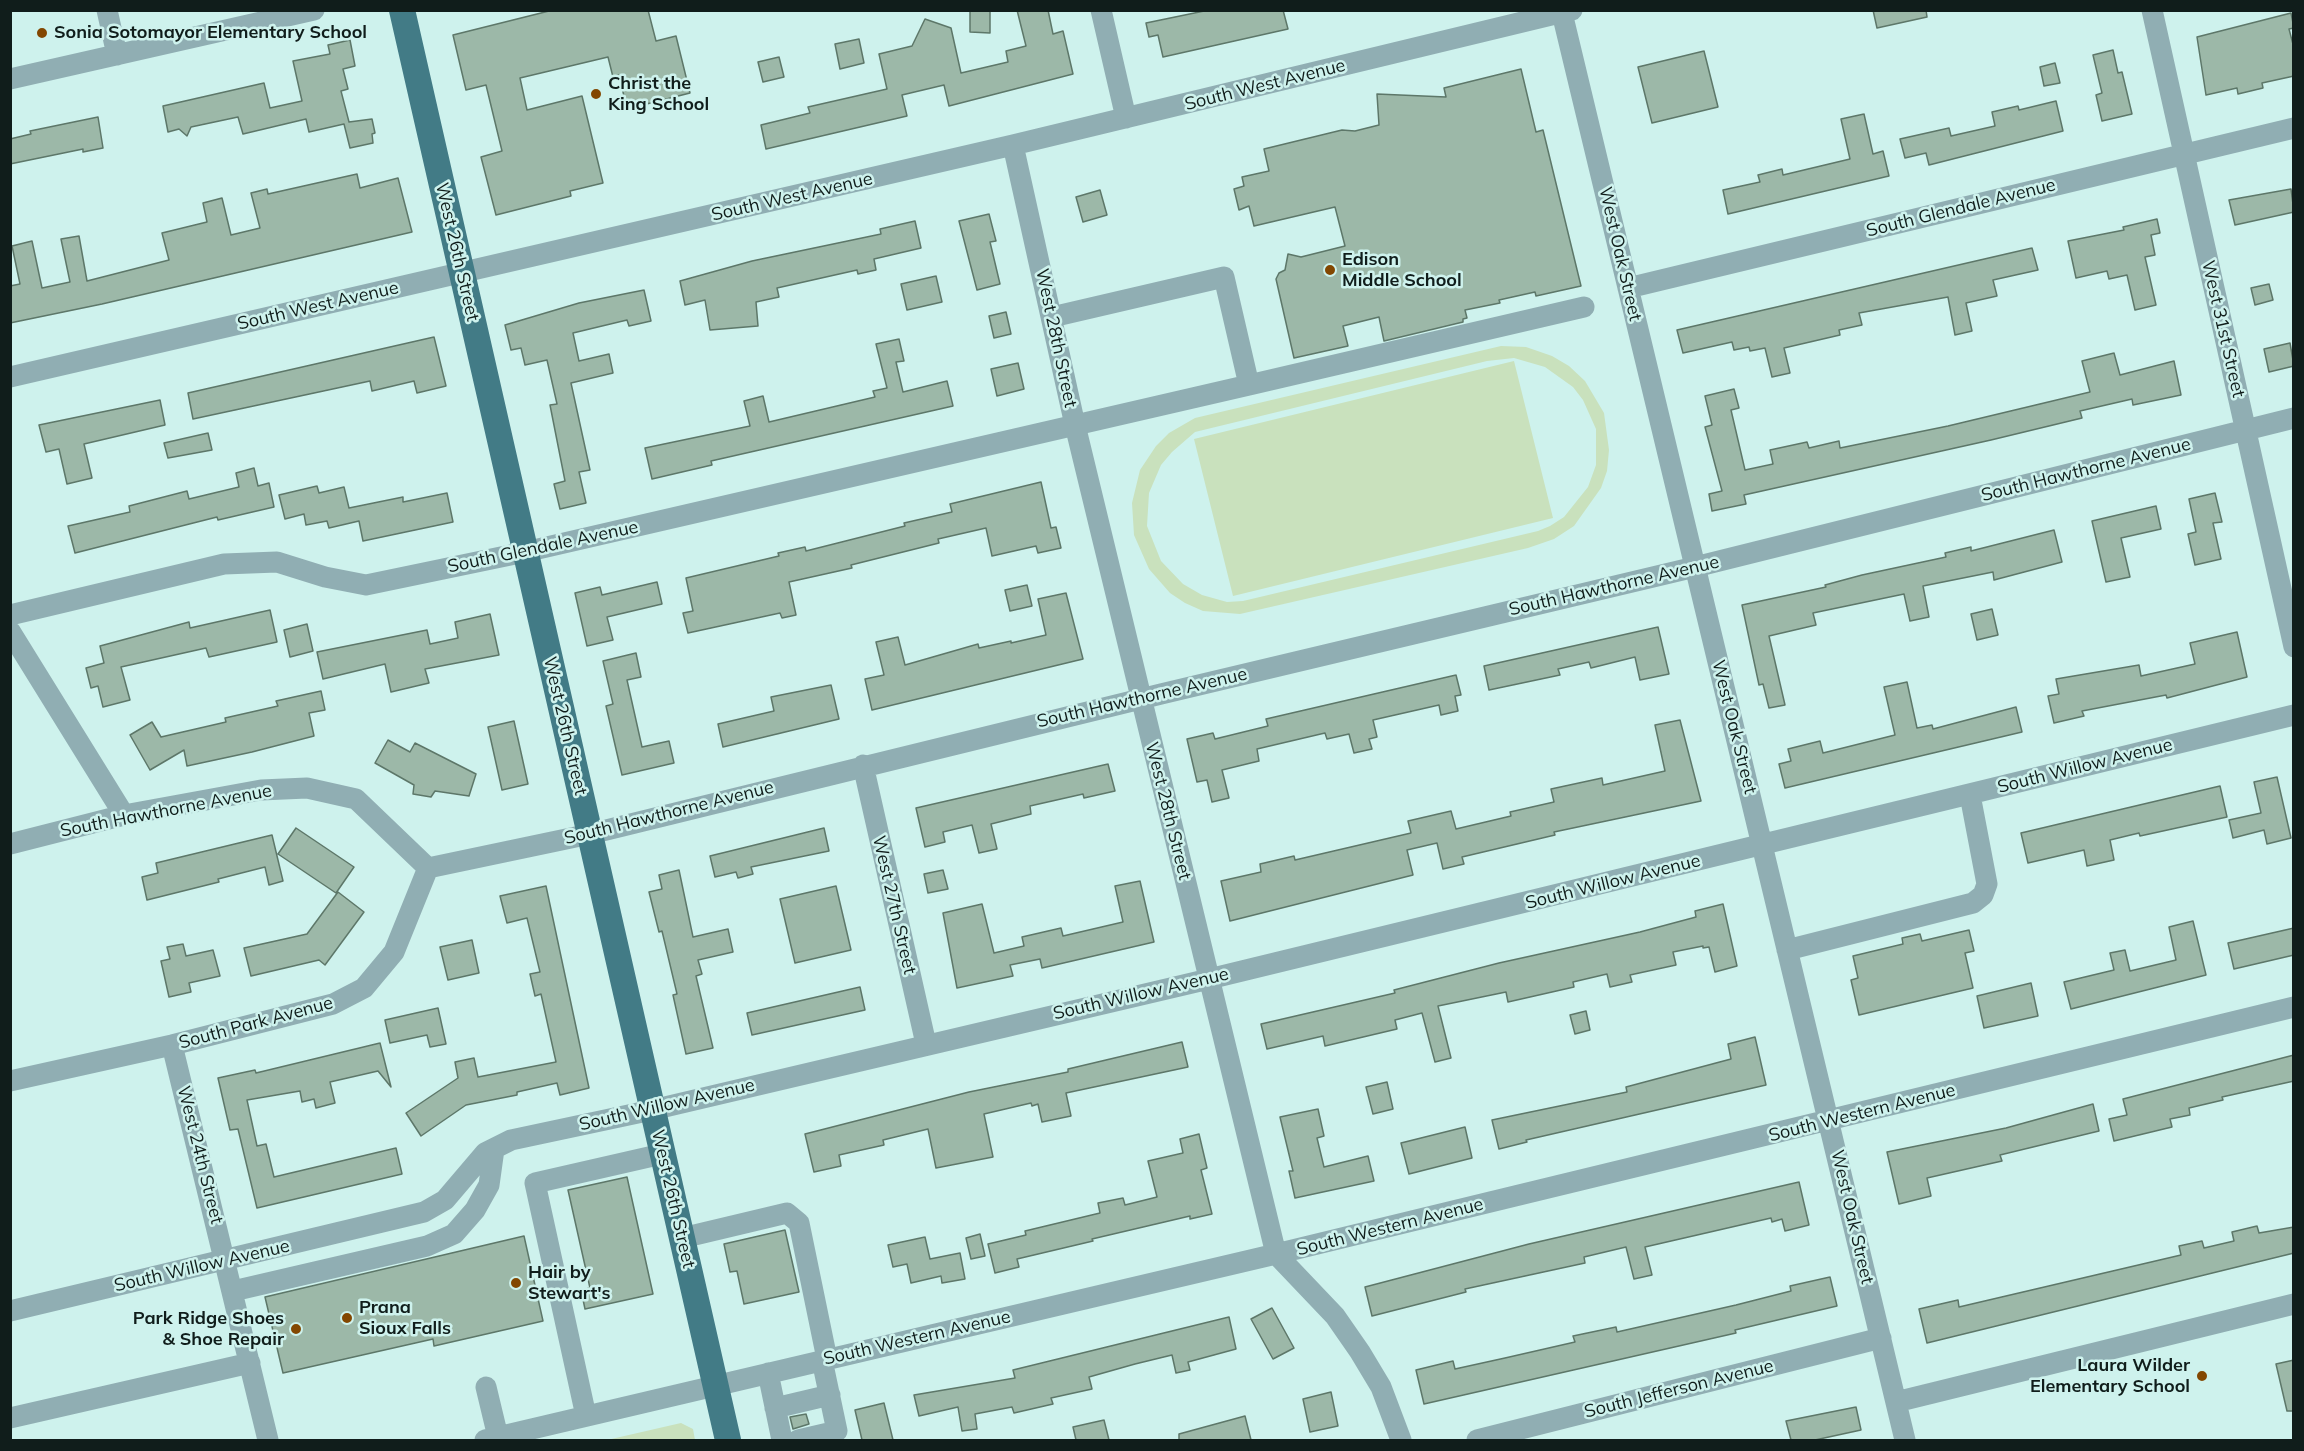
<!DOCTYPE html>
<html>
<head>
<meta charset="utf-8">
<style>
	body { margin:0 }
	#map { position:relative; width:2304px; height:1451px; overflow:hidden; background:#cef2ed; font-family:Mulish,sans-serif }
	canvas { display:block }
	.frame { position:absolute; inset:0; border:12px solid #101d1b; pointer-events:none }
</style>
</head>
<body>
<div id="map">
<canvas width="2304" height="1451"></canvas>
<div class="frame"></div>
</div>
<script>
const ctx = document.querySelector('canvas').getContext('2d');
ctx.lineJoin = 'round';
function fill(path, color) { ctx.fillStyle = color; ctx.fill(path, 'evenodd'); }
const shape = rows => new Path2D(rows.map(r => 'M' + r).join(''));
function strokePath(path, color, width, dash) { ctx.strokeStyle = color; ctx.lineWidth = width; ctx.lineCap = dash ? 'butt' : 'round'; ctx.setLineDash(dash || []); ctx.stroke(path); }
function drawText(font, color, halo, rows, align = 'center') {
  ctx.font = font + ' Mulish,sans-serif'; ctx.lineWidth = 5; ctx.setLineDash([]); ctx.textBaseline = 'middle'; ctx.strokeStyle = halo; ctx.fillStyle = color; for (const [text, x, y, turn = 0] of rows) {
    ctx.save(); ctx.translate(x, y); ctx.rotate((+turn || 0) * Math.PI / 180); ctx.textAlign = isNaN(turn) ? turn : align; if (halo) ctx.strokeText(text, 0, 0); ctx.fillText(text, 0, 0); ctx.restore();
  }
}
const green = shape([
	[1501,346,1526,347,1552,356,1569,366,1585,381,1604,413,1609,450,1607,471,1601,488,1574,526,1554,539,1528,548,1240,614,1203,611,1185,603,1170,593,1149,569,1134,535,1132,503,1140,470,1156,446,1169,433,1195,418],
	[1514,358,1545,367,1573,387,1583,400,1596,429,1596,465,1588,487,1564,517,1550,526,1538,531,1243,601,1227,602,1202,595,1183,584,1161,561,1147,526,1149,493,1161,465,1172,452,1195,432,1487,361],
	[1514,361,1553,518,1233,596,1194,439],
	[681,1423,693,1429,695,1440,607,1440]
]);
const building = shape([
	[553,10,648,10,656,41,676,36,690,93,627,109,619,75,613,77,608,57,520,78,527,110,582,96,603,183,570,191,571,196,496,215,481,157,502,151,486,85,466,90,453,35,553,10],
	[970,10,990,10,990,33,970,32,970,10],
	[1017,10,1048,10,1053,34,1063,31,1073,74,949,106,944,85,902,95,907,116,766,149,761,125,810,113,808,107,887,89,879,54,912,46,925,19,951,28,961,73,1008,62,1006,51,1026,46,1017,10],
	[1209,10,1283,10,1288,29,1163,57,1158,35,1149,37,1146,23,1209,10],
	[1873,10,1926,10,1927,17,1877,28,1873,10],
	[2291,13,2294,28,2289,29,2294,48,2294,76,2262,83,2263,88,2238,94,2237,88,2206,95,2197,37,2291,13],
	[859,39,864,63,840,69,835,44,859,39],
	[350,40,355,66,343,69,348,89,341,91,349,122,372,119,375,133,372,134,373,143,350,148,344,124,309,132,306,119,243,134,238,117,191,127,187,136,179,129,168,132,163,106,264,83,270,108,302,101,293,61,330,54,328,45,350,40],
	[2113,50,2118,73,2122,72,2132,114,2102,121,2096,95,2102,93,2093,55,2113,50],
	[1704,51,1718,107,1652,123,1638,67,1704,51],
	[779,57,784,77,763,82,758,62,779,57],
	[2055,63,2060,83,2044,86,2040,67,2055,63],
	[1521,69,1536,132,1543,130,1581,286,1536,296,1535,292,1499,300,1500,303,1465,310,1467,318,1463,319,1463,322,1384,341,1379,317,1343,326,1348,346,1294,358,1276,279,1279,273,1285,270,1288,254,1301,257,1345,246,1335,207,1254,226,1249,206,1239,210,1234,189,1244,186,1242,177,1269,171,1264,149,1342,130,1355,131,1379,125,1377,94,1446,97,1444,88,1521,69],
	[2056,101,2063,131,1929,165,1926,153,1905,158,1900,139,1949,128,1951,136,1995,126,1992,112,2018,106,2019,110,2056,101],
	[1864,114,1873,154,1883,151,1889,176,1728,214,1723,190,1760,182,1758,175,1782,169,1783,175,1850,159,1841,119,1864,114],
	[98,117,103,148,83,152,83,149,10,164,10,139,31,134,30,131,98,117],
	[357,174,360,188,398,178,412,232,102,304,10,323,10,286,20,284,12,246,32,241,42,288,70,282,61,239,79,236,87,281,169,260,162,233,207,222,203,203,222,198,231,235,260,228,251,193,267,189,268,194,357,174],
	[2291,189,2294,212,2235,225,2229,200,2291,189],
	[1100,190,1107,215,1083,222,1076,197,1100,190],
	[989,214,996,241,990,242,1000,284,977,290,959,221,989,214],
	[2157,219,2160,233,2151,235,2155,255,2145,257,2156,305,2135,310,2127,275,2109,279,2107,271,2076,278,2068,241,2124,230,2123,227,2157,219],
	[915,221,921,248,874,259,876,270,858,274,857,270,777,288,779,297,756,302,758,326,710,330,705,300,685,305,680,281,752,261,881,234,880,229,915,221],
	[2032,248,2038,270,1993,280,1997,296,1966,303,1972,331,1955,335,1948,297,1859,313,1862,325,1839,330,1840,335,1784,348,1790,373,1772,377,1765,348,1750,351,1749,347,1734,350,1732,342,1683,353,1677,330,2032,248],
	[936,276,942,302,907,310,901,284,936,276],
	[2269,284,2273,300,2255,305,2251,288,2269,284],
	[644,290,651,321,629,326,627,320,573,333,579,361,609,354,613,373,571,383,590,470,579,472,586,503,560,509,554,484,565,481,550,405,557,404,547,360,525,365,521,348,511,350,505,325,579,303,644,290],
	[1006,312,1011,334,994,338,989,316,1006,312],
	[434,337,446,386,417,393,414,381,372,391,370,381,193,419,188,393,434,337],
	[899,339,904,361,896,362,903,392,947,381,953,406,711,461,712,465,652,479,645,448,750,426,744,401,763,396,769,422,875,397,873,391,887,388,876,344,899,339],
	[2290,343,2294,366,2269,372,2264,349,2290,343],
	[2114,353,2120,375,2174,361,2181,395,2133,405,2132,399,2080,411,2082,418,1991,440,1744,495,1746,504,1712,511,1709,494,1722,491,1705,427,1712,425,1705,396,1734,389,1739,408,1731,410,1745,470,1773,464,1770,450,1807,442,1809,448,1839,441,1840,448,1948,426,2090,392,2082,361,2114,353],
	[1018,363,1024,389,997,396,991,369,1018,363],
	[160,400,165,425,84,444,92,478,67,484,59,449,46,452,39,425,160,400],
	[208,433,212,450,168,458,164,443,208,433],
	[254,468,258,486,269,483,274,507,218,520,217,517,75,553,68,526,130,512,129,506,187,491,189,499,239,487,236,473,254,468],
	[1041,482,1051,528,1056,527,1061,548,1038,553,1036,546,992,556,986,528,938,539,939,543,851,565,852,568,789,582,796,615,782,618,780,613,688,633,683,613,693,611,686,578,779,556,778,553,805,547,806,551,905,526,904,523,952,512,950,504,1041,482],
	[317,486,319,493,344,487,349,508,403,497,403,502,447,493,453,522,363,541,359,521,329,528,327,521,306,525,304,514,285,519,279,495,317,486],
	[2215,493,2222,522,2213,523,2221,559,2195,565,2188,534,2196,532,2189,499,2215,493],
	[2156,506,2161,529,2121,538,2130,577,2106,582,2092,521,2156,506],
	[2054,530,2062,562,1994,580,1993,572,1923,586,1929,617,1910,621,1904,594,1813,613,1816,625,1769,636,1785,705,1769,708,1763,684,1759,685,1742,605,1826,587,1825,585,1862,575,1946,557,1945,553,1971,547,1971,551,2054,530],
	[657,582,662,604,607,617,613,640,587,646,575,593,600,587,602,595,657,582],
	[1027,585,1032,606,1010,611,1005,590,1027,585],
	[1066,593,1083,659,872,710,865,679,884,675,876,642,898,637,905,665,978,644,979,648,1011,641,1011,643,1046,635,1038,599,1066,593],
	[1992,609,1998,635,1977,640,1971,614,1992,609],
	[270,610,277,642,209,657,206,648,121,667,130,700,103,707,98,686,91,688,86,668,104,663,100,646,189,622,190,628,270,610],
	[490,614,499,655,425,669,429,683,391,692,385,664,323,679,317,652,427,630,430,644,458,638,455,622,490,614],
	[307,624,313,651,290,657,284,630,307,624],
	[1658,627,1669,674,1640,680,1635,657,1591,668,1589,662,1558,669,1560,675,1489,690,1484,666,1658,627],
	[2237,632,2247,677,2167,698,2166,695,2082,711,2084,716,2054,723,2048,696,2059,694,2056,679,2139,665,2141,676,2195,664,2190,643,2237,632],
	[636,653,641,677,627,680,642,747,669,741,674,763,622,775,606,706,613,704,603,661,636,653],
	[1456,675,1461,695,1455,696,1458,711,1441,715,1439,705,1373,720,1377,737,1369,739,1372,749,1354,753,1349,734,1327,739,1325,733,1257,749,1259,761,1222,770,1229,798,1212,802,1207,780,1197,782,1187,739,1213,733,1215,739,1268,726,1266,719,1456,675],
	[1907,682,1917,728,1932,725,1933,729,2016,707,2022,732,1785,788,1779,764,1791,761,1788,749,1820,741,1823,753,1895,735,1884,687,1907,682],
	[831,685,839,719,723,747,718,724,774,711,771,697,831,685],
	[321,691,325,710,309,713,314,736,252,752,187,766,184,750,150,770,130,735,152,722,161,737,226,722,225,718,278,706,276,701,321,691],
	[1680,720,1701,801,1554,832,1555,835,1462,857,1464,864,1443,869,1437,843,1407,850,1413,875,1230,921,1221,881,1261,872,1260,864,1294,856,1295,860,1411,833,1408,821,1451,811,1456,829,1511,816,1510,812,1554,802,1551,789,1602,778,1603,785,1665,771,1655,725,1680,720],
	[514,721,528,784,502,790,488,727,514,721],
	[388,740,410,752,415,743,476,774,469,796,435,791,431,797,413,794,414,785,375,763,388,740],
	[1108,764,1115,791,1084,798,1083,794,1030,806,1031,814,991,824,997,849,979,853,972,825,943,832,945,842,925,847,916,808,1108,764],
	[2277,777,2291,838,2267,844,2264,830,2233,838,2229,820,2261,813,2254,782,2277,777],
	[2220,786,2227,817,2140,836,2139,833,2110,840,2114,860,2087,866,2084,850,2028,863,2021,833,2220,786],
	[296,828,354,867,336,893,278,854,296,828],
	[824,828,829,851,751,867,753,874,738,878,736,872,715,877,710,856,824,828],
	[272,835,283,881,269,885,265,867,218,879,219,882,147,900,142,877,158,873,156,863,272,835],
	[679,870,693,937,728,929,733,952,698,960,702,974,696,976,713,1048,686,1054,673,995,677,994,662,931,659,932,649,892,662,889,659,875,679,870],
	[943,870,948,889,928,893,924,874,943,870],
	[1140,881,1154,942,1042,968,1040,959,1010,965,1013,976,957,988,943,913,982,904,994,953,1024,946,1022,937,1061,928,1063,936,1123,922,1115,886,1140,881],
	[546,886,589,1088,560,1095,557,1083,517,1092,517,1095,466,1105,421,1136,406,1113,458,1078,455,1062,474,1058,478,1077,556,1062,541,994,535,996,530,974,540,972,527,918,507,923,500,896,546,886],
	[836,886,851,950,795,963,780,899,836,886],
	[338,892,364,912,325,965,319,960,251,976,244,948,307,934,338,892],
	[1723,904,1737,966,1715,972,1709,947,1703,948,1703,946,1673,952,1676,965,1630,975,1632,982,1610,987,1607,974,1573,982,1574,987,1508,1002,1506,992,1438,1006,1451,1058,1435,1062,1422,1013,1395,1020,1397,1029,1325,1046,1323,1036,1267,1049,1261,1024,1395,993,1394,990,1499,963,1640,932,1696,917,1695,911,1723,904],
	[2193,921,2206,975,2071,1009,2064,982,2114,970,2110,953,2125,950,2130,971,2176,960,2169,927,2193,921],
	[2294,928,2294,955,2234,969,2228,943,2294,928],
	[1969,930,1974,951,1965,953,1973,988,1859,1015,1851,980,1858,978,1853,956,1903,944,1902,938,1920,934,1922,941,1969,930],
	[472,940,479,973,448,980,440,947,472,940],
	[183,944,186,956,213,950,220,976,189,983,191,992,169,997,161,961,170,959,167,947,183,944],
	[2031,983,2038,1016,1984,1028,1977,996,2031,983],
	[860,987,865,1010,752,1035,747,1013,860,987],
	[438,1008,446,1044,430,1047,427,1035,390,1043,385,1020,438,1008],
	[1586,1011,1590,1030,1575,1034,1570,1015,1586,1011],
	[1755,1037,1766,1085,1526,1140,1527,1142,1499,1149,1492,1120,1627,1092,1626,1087,1731,1059,1728,1044,1755,1037],
	[1182,1042,1188,1067,1066,1093,1071,1116,1042,1122,1038,1104,1032,1106,1031,1103,984,1114,993,1157,936,1168,928,1129,883,1140,884,1145,839,1155,841,1166,814,1172,805,1134,969,1092,1068,1072,1068,1069,1182,1042],
	[380,1043,391,1087,378,1071,330,1082,335,1103,316,1108,314,1099,302,1102,300,1091,247,1100,257,1146,266,1144,274,1177,396,1148,402,1174,257,1208,238,1129,230,1130,218,1078,255,1070,256,1073,380,1043],
	[2294,1055,2294,1081,2222,1097,2223,1100,2189,1108,2190,1115,2170,1119,2172,1127,2114,1141,2109,1119,2127,1115,2123,1099,2294,1055],
	[1387,1082,1393,1109,1373,1114,1366,1087,1387,1082],
	[2093,1104,2099,1131,2000,1155,2002,1161,1927,1178,1931,1196,1899,1204,1887,1152,2006,1128,2093,1104],
	[1318,1109,1324,1136,1317,1138,1324,1167,1368,1156,1374,1181,1295,1198,1289,1171,1293,1171,1280,1117,1318,1109],
	[1465,1127,1472,1158,1409,1174,1401,1143,1465,1127],
	[1199,1134,1207,1168,1201,1170,1212,1214,1190,1219,1190,1216,1092,1239,1093,1241,1017,1259,1019,1267,995,1273,988,1244,1026,1235,1025,1231,1100,1213,1098,1203,1123,1198,1125,1205,1157,1197,1148,1161,1183,1153,1180,1139,1199,1134],
	[627,1177,653,1294,585,1309,581,1290,590,1288,568,1190,627,1177],
	[1799,1182,1809,1225,1785,1231,1782,1219,1772,1222,1771,1218,1645,1247,1652,1275,1634,1279,1626,1247,1584,1257,1585,1263,1465,1289,1466,1292,1372,1316,1365,1287,1529,1244,1799,1182],
	[2257,1226,2259,1233,2294,1227,2294,1253,1927,1343,1919,1309,1958,1300,1959,1307,2181,1255,2179,1246,2202,1241,2204,1248,2234,1241,2232,1232,2257,1226],
	[785,1230,799,1292,744,1304,737,1271,730,1272,724,1244,785,1230],
	[980,1234,985,1256,971,1259,966,1238,980,1234],
	[524,1236,543,1321,434,1346,433,1339,283,1373,265,1297,524,1236],
	[925,1237,930,1259,960,1253,965,1279,942,1283,941,1276,911,1283,907,1264,893,1267,888,1245,925,1237],
	[1830,1277,1837,1306,1735,1330,1736,1333,1424,1404,1416,1370,1453,1361,1455,1369,1505,1358,1575,1342,1573,1336,1616,1327,1617,1332,1736,1305,1791,1291,1790,1286,1830,1277],
	[1272,1308,1294,1348,1273,1359,1251,1319,1272,1308],
	[1229,1317,1236,1349,1188,1362,1190,1370,1176,1373,1172,1355,1135,1364,1089,1377,1092,1389,1051,1398,1053,1404,1014,1413,1012,1407,975,1414,977,1429,962,1431,958,1407,919,1416,914,1395,1015,1378,1013,1370,1229,1317],
	[2294,1360,2294,1411,2287,1411,2276,1364,2294,1360],
	[1331,1392,1338,1426,1310,1432,1303,1399,1331,1392],
	[884,1403,893,1440,862,1440,855,1410,884,1403],
	[1856,1407,1861,1430,1815,1440,1791,1440,1786,1421,1856,1407],
	[806,1414,809,1424,793,1429,790,1417,806,1414],
	[1245,1416,1251,1440,1179,1440,1179,1434,1245,1416],
	[1104,1420,1109,1440,1076,1440,1073,1427,1104,1420]
]);
const minor = shape([
	[107,10,117,55],
	[1101,10,1126,118],
	[2152,10,2294,647],
	[1562,13,1905,1440],
	[10,79,314,10],
	[1013,145,1075,425,1276,1254,1335,1316,1360,1352,1381,1387,1401,1440],
	[1628,288,2294,128],
	[10,377,1013,145,1572,10],
	[1249,385,1584,307],
	[10,615,224,564,277,562,325,577,366,585,525,552,1249,385,1224,277,1052,317],
	[10,631,124,815],
	[863,765,926,1044],
	[10,844,124,815,261,790,307,788,356,799,428,868],
	[428,868,590,834,1161,694,1695,567,2294,418],
	[1787,950,1973,903,1983,895,1987,884,1970,795],
	[172,1045,268,1440],
	[10,1081,172,1045,333,1004,364,988,394,952,428,868],
	[682,1238,787,1213,799,1223,827,1359],
	[233,1291,427,1246,454,1234,475,1210,489,1185,494,1149],
	[10,1311,424,1212,445,1200,485,1153,511,1140,652,1110,1209,979,2294,715],
	[768,1373,782,1440],
	[486,1387,498,1437],
	[1896,1402,2294,1304],
	[775,1408,830,1395],
	[586,1416,535,1183,662,1154],
	[10,1418,250,1363],
	[485,1440,1276,1254,2294,1007],
	[798,1440,837,1431,822,1360],
	[1477,1440,1881,1338]
]);
const major = shape([
	[402,10,728,1440]
]);
const markers = [
	[42,33,6,"#834701"],
	[596,94,6,"#834701"],
	[1330,270,6,"#834701"],
	[516,1283,6,"#834701"],
	[347,1318,6,"#834701"],
	[296,1329,6,"#834701"],
	[2202,1376,6,"#834701"]
];
const poiNames = [
	["Sonia Sotomayor Elementary School",54,33],
	["Christ the",608,84],
	["King School",608,105],
	["Edison",1342,260],
	["Middle School",1342,281],
	["Hair by",528,1273],
	["Stewart's",528,1294],
	["Prana",359,1308],
	["Sioux Falls",359,1329],
	["Park Ridge Shoes",284,1319,"right"],
	["& Shoe Repair",284,1340,"right"],
	["Laura Wilder",2190,1366,"right"],
	["Elementary School",2190,1387,"right"]
];
const streetNames = [
	["South West Avenue",1265,85,-14],
	["South West Avenue",792,197,-13],
	["South Glendale Avenue",1961,208,-14],
	["West 26th Street",457,252,77],
	["West Oak Street",1620,254,77],
	["South West Avenue",318,306,-13],
	["West 31st Street",2223,329,77],
	["West 28th Street",1056,338,78],
	["South Hawthorne Avenue",2086,470,-14],
	["South Glendale Avenue",543,547,-12],
	["South Hawthorne Avenue",1614,586,-13],
	["South Hawthorne Avenue",1142,698,-13],
	["West 26th Street",565,726,77],
	["West Oak Street",1734,727,76],
	["South Willow Avenue",2085,766,-14],
	["South Hawthorne Avenue",166,811,-11],
	["West 28th Street",1168,811,76],
	["South Hawthorne Avenue",669,813,-14],
	["South Willow Avenue",1613,882,-14],
	["West 27th Street",894,905,77],
	["South Willow Avenue",1141,994,-13],
	["South Park Avenue",256,1023,-15],
	["South Willow Avenue",667,1105,-13],
	["South Western Avenue",1862,1113,-14],
	["West 24th Street",200,1155,76],
	["West 26th Street",673,1199,77],
	["West Oak Street",1852,1217,77],
	["South Western Avenue",1390,1227,-14],
	["South Willow Avenue",202,1266,-13],
	["South Western Avenue",917,1338,-13],
	["South Jefferson Avenue",1679,1389,-14]
];
fill(green, '#c9e1bd');
fill(building, '#9cb8a8');
strokePath(building, '#5d7769', 1.5);
strokePath(minor, '#90aeb3', 21);
strokePath(major, '#427b86', 26);
for (const [x, y, r, color] of markers) { const dot = new Path2D(); dot.arc(x, y, r, 0, 2 * Math.PI); ctx.fillStyle = color; ctx.fill(dot); strokePath(dot, '#cef2ed', 2); }
drawText('bold 18px', '#101d1b', '#cef2ed', poiNames, 'left');
drawText('18px', '#101d1b', '#cef2ed', streetNames);
</script>
</body>
</html>
